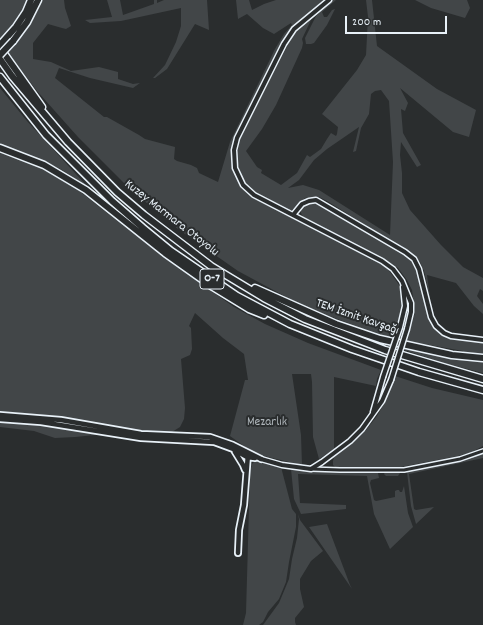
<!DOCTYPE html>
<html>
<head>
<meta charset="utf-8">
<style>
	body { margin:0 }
	#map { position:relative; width:483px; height:625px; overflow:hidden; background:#2a2d2e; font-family:Dekko,sans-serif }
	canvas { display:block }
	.scale { position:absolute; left:345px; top:16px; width:102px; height:18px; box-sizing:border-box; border:2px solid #e8f1f8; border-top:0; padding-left:5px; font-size:12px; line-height:14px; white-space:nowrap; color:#e8f1f8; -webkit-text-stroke:3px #2a2d2e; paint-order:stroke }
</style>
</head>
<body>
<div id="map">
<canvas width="483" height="625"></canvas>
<div class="scale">200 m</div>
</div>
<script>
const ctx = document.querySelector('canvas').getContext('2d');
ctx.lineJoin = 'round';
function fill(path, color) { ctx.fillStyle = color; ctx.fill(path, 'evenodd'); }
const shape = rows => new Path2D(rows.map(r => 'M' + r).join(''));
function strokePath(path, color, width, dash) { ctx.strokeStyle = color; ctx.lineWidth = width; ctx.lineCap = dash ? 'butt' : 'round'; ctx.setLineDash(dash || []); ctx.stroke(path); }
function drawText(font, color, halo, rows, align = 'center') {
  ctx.font = font + ' Dekko,sans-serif'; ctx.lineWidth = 4; ctx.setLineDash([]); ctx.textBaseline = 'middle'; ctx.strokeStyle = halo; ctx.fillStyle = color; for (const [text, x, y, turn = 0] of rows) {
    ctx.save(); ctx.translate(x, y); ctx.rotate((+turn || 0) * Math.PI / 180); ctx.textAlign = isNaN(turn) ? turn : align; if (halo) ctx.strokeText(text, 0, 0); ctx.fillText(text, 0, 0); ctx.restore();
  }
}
const green = shape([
	[0,0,28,0,16,22,0,39],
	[42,0,64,0,65,8,71,26,66,29,62,28,48,24,33,43,33,59,51,62,71,71,99,67,118,72,118,79,133,84,140,83,133,88,90,78,59,68,55,78,104,117,107,117,139,135,145,139,175,147,174,159,177,161,191,165,197,168,199,173,218,182,230,142,275,49,284,34,292,25,291,23,274,34,263,28,247,14,238,19,236,0,249,0,252,10,264,4,276,0,326,0,291,30,279,49,234,138,232,146,232,163,236,177,240,184,244,190,255,199,374,260,386,267,390,272,399,285,402,303,402,310,392,338,356,326,303,306,238,271,178,229,130,189,78,137,37,91,8,53,31,23],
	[107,0,120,0,123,15,154,4,154,0,157,0,157,3,164,0,207,0,209,30,195,24,167,69,155,78,153,78,165,65,176,42,181,26,181,8,121,21,90,23,85,20,112,17],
	[333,0,336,0,322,12,324,17,327,17,332,10,335,9,327,25,314,43,311,44,306,44,305,38,316,16],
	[366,0,372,0,377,46,437,89,476,110,469,137,453,132,400,88,408,103,405,111,401,109,403,133,421,165,417,167,401,142,400,155,402,173,402,193,410,210,441,245,463,267,483,278,483,291,480,289,477,296,483,304,483,314,474,306,456,283,427,275,430,298,424,271,420,262,415,256,327,201,319,197,310,197,305,198,292,210,289,210,254,192,246,184,241,175,238,165,237,155,240,138,294,33,311,20,302,39,303,43,302,48,276,105,262,129,246,151,257,167,262,170,261,173,281,185,297,173,307,155,310,157,321,149,327,139,331,133,336,136,337,134,338,127,322,114,357,70,366,55,368,17],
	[381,90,389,101,393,162,390,235,319,190,303,185,288,188,299,180,314,160,327,149,359,127,353,152,356,151,361,128,369,114,371,94,375,91],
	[415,0,467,0,470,8,465,18,431,8],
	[0,88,27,121,87,186,62,170,46,162,18,150,0,145],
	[0,153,47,171,78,190,162,256,234,307,265,324,308,343,381,370,377,379,376,386,334,377,334,449,319,459,313,437,312,382,311,374,292,374,301,435,302,465,255,454,230,436,245,380,248,380,244,354,223,338,195,313,189,326,191,328,192,349,190,355,181,359,185,408,184,419,180,427,172,432,133,431,62,417,0,411],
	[310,203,314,203,320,205,404,254,410,259,415,268,419,278,428,316,434,327,440,333,450,338,483,343,483,354,463,352,463,351,407,341,415,312,412,290,407,280,398,268,384,259,303,217,301,213,301,209,305,205],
	[405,348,441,355,483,361,483,373,448,364,404,350],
	[395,376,432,388,483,400,483,446,470,453,458,456,401,467,335,467,333,465,333,461,334,457,366,430,377,416,384,404],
	[0,419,41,422,105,434,75,437,55,438,34,431,0,427],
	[483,454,483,458,409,474,414,509,416,510,434,507,416,524,411,506,407,472,408,471,448,464],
	[258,461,281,467,292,509,296,514,296,527,289,562,286,582,279,599,268,612,263,622,259,625,243,625,246,613,250,472,252,464,254,462],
	[291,469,325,472,365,472,378,473,379,478,371,480,370,483,374,500,376,501,395,497,395,491,397,490,399,490,400,492,402,492,404,486,408,513,413,527,390,549,374,514,367,476,298,474,300,503,346,505,346,509,301,514,294,499],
	[385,472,400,472,400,473,398,476,386,476,384,474],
	[298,514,300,520,323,551,311,561,300,579,300,589,304,607,295,618,295,622,296,625,263,625,279,603,289,579,292,559,297,538,299,519],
	[327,524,350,585,352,589,309,527]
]);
const minor = shape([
	[311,469,340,470,404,470,460,459,483,451]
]);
const tertiary = shape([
	[329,0,294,29,284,44,237,138,234,150,235,168,243,185,254,195,382,261,393,269,402,281,411,303,411,312,407,329],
	[293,215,302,204,309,201,316,200,405,252,414,259,419,269,431,317,436,326,444,333,451,336,483,340],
	[400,327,405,306,403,287],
	[373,412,383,377],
	[261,459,282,465,311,469,322,462,350,441,362,429,382,401,391,380]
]);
const secondary = shape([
	[0,415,61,420,141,434,210,437,233,445,261,459],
	[0,419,41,422,141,438,214,442,233,449,247,457,255,458],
	[235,452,243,465,245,470],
	[238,553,239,530,244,505,248,454]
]);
const motorway = shape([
	[13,41,27,22,38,0],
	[0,45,16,27,26,12,31,0],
	[0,48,42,107],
	[0,59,12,76,68,142,117,192,144,215,211,266,264,298,305,319,385,350,483,379],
	[0,77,46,135,112,201,143,228,171,251,237,296,290,324,352,349,419,372,483,390],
	[0,148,44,165,86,190,165,253,213,287,249,309,264,315],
	[255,288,336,324,380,339,452,355,483,358]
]);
const tertiaryBridge = shape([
	[383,377,400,327],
	[391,380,407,329]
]);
const motorwayBridge = shape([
	[0,55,13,41]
]);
const shields = [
	[212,279,24]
];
const shieldNames = [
	["O-7",212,279]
];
const streetNames = [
	["Kuzey Marmara Otoyolu",171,219,38],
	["TEM İzmit Kavşağı",357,318,19]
];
const parkNames = [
	["Mezarlık",267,423]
];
fill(green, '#424648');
strokePath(minor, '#e8f1f8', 6);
strokePath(tertiary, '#e8f1f8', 7);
strokePath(secondary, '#e8f1f8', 8);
strokePath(motorway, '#e8f1f8', 9);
strokePath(minor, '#2a2d2e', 3);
strokePath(tertiary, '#2a2d2e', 4);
strokePath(secondary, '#2a2d2e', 4.5);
strokePath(motorway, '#2a2d2e', 6);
strokePath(tertiaryBridge, '#e8f1f8', 7, []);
strokePath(motorwayBridge, '#e8f1f8', 9, []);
strokePath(tertiaryBridge, '#2a2d2e', 4);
strokePath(motorwayBridge, '#2a2d2e', 6);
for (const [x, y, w] of shields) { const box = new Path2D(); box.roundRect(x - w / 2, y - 10, w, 20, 3); ctx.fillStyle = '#2a2d2e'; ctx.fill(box); strokePath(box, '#e8f1f8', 1); }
drawText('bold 12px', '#e8f1f8', null, shieldNames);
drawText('13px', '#e8f1f8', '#2a2d2e', streetNames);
drawText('13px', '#aeb5ba', '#2a2d2e', parkNames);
</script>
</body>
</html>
